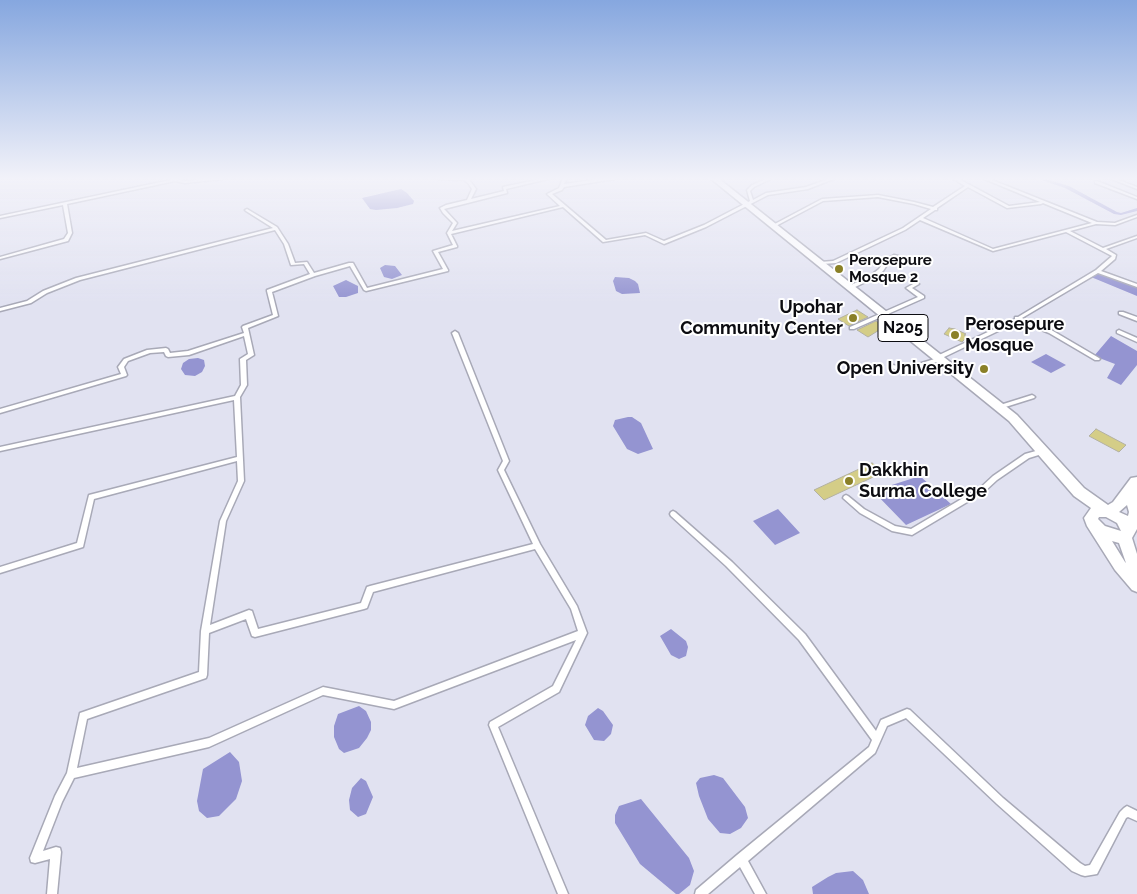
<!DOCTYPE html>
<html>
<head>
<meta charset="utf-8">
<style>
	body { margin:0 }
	canvas { display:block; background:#e1e2f1 }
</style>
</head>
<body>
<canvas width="1137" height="894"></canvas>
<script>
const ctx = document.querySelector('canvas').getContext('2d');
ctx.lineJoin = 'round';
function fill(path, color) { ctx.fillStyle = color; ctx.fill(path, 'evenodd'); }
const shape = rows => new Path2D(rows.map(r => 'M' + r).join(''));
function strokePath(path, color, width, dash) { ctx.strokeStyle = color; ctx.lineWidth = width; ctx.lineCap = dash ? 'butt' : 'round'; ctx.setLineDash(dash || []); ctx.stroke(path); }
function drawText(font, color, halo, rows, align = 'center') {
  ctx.font = font + ' Raleway,sans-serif'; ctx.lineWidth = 4; ctx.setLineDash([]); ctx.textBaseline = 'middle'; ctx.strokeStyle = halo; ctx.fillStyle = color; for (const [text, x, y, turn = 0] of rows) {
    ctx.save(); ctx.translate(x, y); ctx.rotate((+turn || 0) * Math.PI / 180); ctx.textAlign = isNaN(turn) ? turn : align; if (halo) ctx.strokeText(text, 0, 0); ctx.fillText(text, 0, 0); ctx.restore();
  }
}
const water = shape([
	[401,189,407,193,414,201,413,204,397,208,376,210,370,209,362,198],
	[385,265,395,266,402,275,392,279,384,277,380,268],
	[1099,272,1137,288,1137,296,1091,277],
	[615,277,629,278,635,281,638,284,640,293,622,294,616,291,613,281],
	[346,280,358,286,358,293,346,297,339,297,333,286],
	[1111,336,1137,351,1137,365,1121,385,1107,378,1115,364,1094,356],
	[1046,354,1066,365,1051,373,1031,362],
	[198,358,204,360,205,366,202,372,195,376,185,375,181,369,183,363,189,359],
	[628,417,632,417,641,423,653,449,638,454,627,449,613,426,615,420],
	[920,476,951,504,906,525,873,491],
	[778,509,800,533,775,545,753,521],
	[671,629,686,641,688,647,686,656,679,659,671,655,660,636],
	[359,706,366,711,371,722,371,730,367,738,359,748,344,753,339,749,334,737,334,726,338,714],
	[598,708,603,711,613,725,611,734,604,741,594,740,585,725,588,716],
	[230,752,239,762,242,781,236,799,219,816,207,818,199,811,197,801,203,769],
	[714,775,723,778,745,807,748,818,741,828,730,834,720,833,708,819,699,796,696,783,700,778],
	[361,778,366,781,373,797,366,814,358,817,350,810,349,800,352,788],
	[641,799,689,858,694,871,690,885,679,894,676,894,640,864,615,823,615,815,619,806],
	[853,871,863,880,869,894,813,894,812,887,828,877,836,873]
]);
const canal = shape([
	[1036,178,1042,178,1069,186,1117,212,1121,213,1137,208,1137,211,1121,215,1114,214,1065,188,1036,178]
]);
const building = shape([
	[857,310,868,317,849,326,838,319,857,310],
	[876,321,884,327,868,337,857,330,876,321],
	[949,328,955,329,966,334,964,335,967,337,962,342,944,334,949,328],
	[1096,429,1126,445,1119,452,1089,436,1096,429],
	[872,463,884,472,824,500,814,490,872,463]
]);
const street = shape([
	[213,178,224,178,222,179,185,183,175,181,67,204,72,233,68,241,0,259,0,257,64,239,68,233,63,205,0,218,0,216,175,179,185,181,213,178],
	[437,178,466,178,470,181,476,189,471,199,504,191,503,187,545,178,552,178,506,189,507,193,444,209,446,211,457,223,452,231,560,206,547,194,559,188,563,178,567,178,564,184,607,178,616,178,614,179,564,187,562,190,552,194,606,240,646,233,664,241,704,225,750,201,747,190,752,185,768,178,773,178,754,187,750,191,753,200,766,193,806,187,831,178,836,178,808,189,768,195,706,227,664,244,645,235,603,242,563,207,451,234,457,246,457,247,438,252,448,270,448,271,366,291,364,290,350,266,315,276,272,292,278,316,248,328,254,355,246,360,247,385,240,397,244,481,226,521,210,625,249,610,252,611,258,629,361,603,367,587,370,586,533,544,498,470,503,461,452,333,455,331,458,333,509,461,504,470,540,544,577,606,587,633,559,692,498,727,568,894,558,894,489,725,490,722,553,686,576,640,394,709,323,695,209,747,74,778,62,802,43,851,56,847,60,848,61,852,57,894,47,894,50,859,35,863,31,862,30,858,55,796,67,773,80,713,199,672,201,631,220,521,238,481,237,461,94,499,83,547,0,573,0,567,77,543,89,495,237,457,234,400,0,451,0,447,235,396,241,385,240,359,248,354,244,336,189,355,168,357,166,356,164,352,150,353,128,361,124,367,127,375,126,376,0,413,0,409,121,374,118,367,124,359,147,350,166,348,168,349,170,353,188,351,244,333,242,327,243,326,273,315,267,291,267,290,310,274,304,264,291,265,284,244,275,230,80,280,47,293,31,303,0,311,0,308,27,301,43,291,76,278,273,228,246,211,245,210,247,209,277,227,288,244,295,263,307,262,314,273,349,263,353,263,367,288,443,269,433,251,453,245,447,233,453,223,443,213,440,208,446,205,467,200,472,189,468,183,464,180,439,179,437,178],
	[535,549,571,609,578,631,394,701,323,687,209,738,77,768,87,719,206,678,207,675,209,633,246,619,252,636,255,637,364,609,367,608,373,592,535,549],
	[952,178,957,178,1009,206,1040,202,982,178,987,178,1097,222,1115,223,1137,215,1137,217,1115,225,1096,224,1070,231,1103,248,1137,236,1137,238,1106,249,1116,255,1115,259,1101,271,1137,284,1137,287,1098,273,1022,318,1053,331,1099,358,1100,359,1099,360,1095,360,1049,333,1019,321,942,358,944,359,943,360,905,372,891,368,890,367,893,365,905,368,938,358,936,357,937,356,1009,322,1015,319,1015,317,1018,317,1096,270,1111,257,1112,256,1066,232,993,251,920,220,905,230,836,263,822,264,820,263,820,262,833,261,903,228,931,209,914,204,878,197,823,201,774,227,771,226,822,199,878,195,914,202,933,207,965,186,952,178],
	[968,187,1007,208,1041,204,1043,203,1092,223,993,249,923,218,935,210,937,210,937,208,968,187],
	[1109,178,1114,178,1137,187,1137,189,1109,178],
	[1095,181,1097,181,1137,197,1137,199,1095,183,1095,181],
	[894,255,898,256,889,262,883,271,874,278,853,288,849,288,849,286,870,276,879,269,885,260,894,255],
	[915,283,917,283,919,284,912,288,924,296,924,298,854,329,850,329,850,327,918,297,906,288,915,283],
	[1119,312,1123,312,1137,317,1137,321,1119,314,1119,312],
	[1119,330,1137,338,1137,342,1117,333,1117,331,1119,330],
	[1032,395,1034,396,1035,397,1034,398,999,409,996,407,997,406,1032,395],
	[1043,449,1045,449,1046,451,1045,453,1029,458,997,480,984,492,912,535,892,531,860,513,843,498,844,496,846,495,848,496,864,509,895,526,911,529,980,488,993,476,1025,454,1043,449],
	[673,511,675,512,732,562,805,634,876,731,881,720,907,709,910,710,1003,798,1080,863,1085,866,1090,865,1120,812,1124,808,1127,806,1137,811,1137,821,1128,817,1126,818,1097,874,1085,876,1081,875,1072,871,997,804,906,718,887,726,875,753,748,861,766,894,755,894,740,867,708,894,695,894,696,890,737,855,869,747,872,740,799,640,726,566,671,516,670,514,671,512,673,511]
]);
const highway = shape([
	[710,178,718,178,1017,415,1084,488,1108,505,1113,502,1131,478,1137,477,1137,529,1132,538,1137,554,1137,592,1132,590,1115,570,1087,526,1084,518,1091,508,1074,496,1009,421,710,178],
	[1127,505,1129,512,1128,516,1119,512,1127,505],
	[1099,517,1106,517,1117,523,1121,531,1105,526,1098,519,1099,517],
	[1112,541,1119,543,1126,563,1125,562,1112,541]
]);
const markers = [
	[839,269,5,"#8a8027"],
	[853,318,5,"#8a8027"],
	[955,335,5,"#8a8027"],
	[984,369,5,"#8a8027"],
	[849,481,5,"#8a8027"]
];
const farPoinames = [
	["Perosepure",849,260],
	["Mosque 2",849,277]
];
const shields = [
	[903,328,50]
];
const shieldNames = [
	["N205",903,328]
];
const poiNames = [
	["Upohar",843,308],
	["Community Center",843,329],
	["Perosepure",965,325,"left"],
	["Mosque",965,346,"left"],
	["Open University",974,369],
	["Dakkhin",859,471,"left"],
	["Surma College",859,492,"left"]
];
fill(water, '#9494d1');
fill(canal, '#9494d1');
fill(building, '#d4cd87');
strokePath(building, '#b3b1a2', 1);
strokePath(street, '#a8a9b7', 3);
strokePath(highway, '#a8a9b7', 3);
fill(street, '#fff');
fill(highway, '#fff');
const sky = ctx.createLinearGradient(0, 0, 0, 303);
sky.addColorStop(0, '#86a7df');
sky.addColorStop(0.59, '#f2f2f9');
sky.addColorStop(1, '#f2f2f900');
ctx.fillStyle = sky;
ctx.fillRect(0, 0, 1137, 303);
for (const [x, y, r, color] of markers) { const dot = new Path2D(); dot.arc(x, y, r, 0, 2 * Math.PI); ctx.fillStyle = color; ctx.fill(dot); strokePath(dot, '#fff', 2); }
drawText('bold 15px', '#0c0c11', '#fff', farPoinames, 'left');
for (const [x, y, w] of shields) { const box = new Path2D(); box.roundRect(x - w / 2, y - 13.5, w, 27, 4); ctx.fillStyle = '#fff'; ctx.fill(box); strokePath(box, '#0c0c11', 1); }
drawText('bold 16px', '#0c0c11', null, shieldNames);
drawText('bold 18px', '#0c0c11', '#fff', poiNames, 'right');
</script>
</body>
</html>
